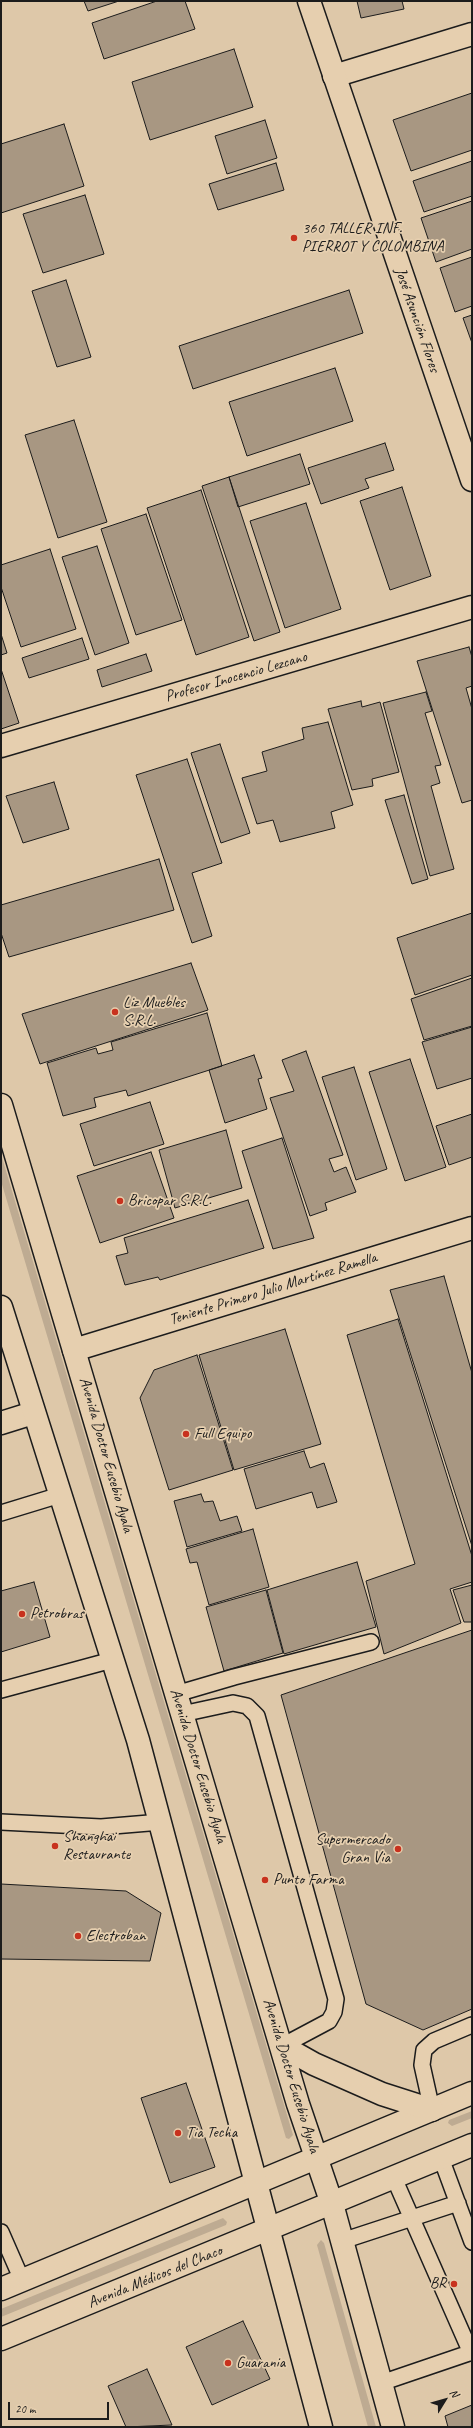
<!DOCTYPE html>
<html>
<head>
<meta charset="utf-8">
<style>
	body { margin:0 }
	#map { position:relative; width:473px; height:2428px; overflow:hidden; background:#dec8a9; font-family:Caveat,sans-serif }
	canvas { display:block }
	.frame { position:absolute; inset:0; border:2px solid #1c1c1c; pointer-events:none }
	.north { position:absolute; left:425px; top:2380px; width:40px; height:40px; -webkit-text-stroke:3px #e6cfaf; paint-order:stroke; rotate:53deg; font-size:11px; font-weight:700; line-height:16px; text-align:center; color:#1c1c1c }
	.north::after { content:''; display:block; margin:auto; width:14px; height:18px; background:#1c1c1c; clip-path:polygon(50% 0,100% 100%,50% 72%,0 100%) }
	.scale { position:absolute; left:8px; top:2402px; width:101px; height:18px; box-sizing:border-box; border:2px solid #1c1c1c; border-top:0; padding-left:5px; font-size:12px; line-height:14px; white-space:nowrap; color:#1c1c1c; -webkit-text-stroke:3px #e6cfaf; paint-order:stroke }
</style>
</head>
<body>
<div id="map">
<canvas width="473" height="2428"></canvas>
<div class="frame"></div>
<div class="north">N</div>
<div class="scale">20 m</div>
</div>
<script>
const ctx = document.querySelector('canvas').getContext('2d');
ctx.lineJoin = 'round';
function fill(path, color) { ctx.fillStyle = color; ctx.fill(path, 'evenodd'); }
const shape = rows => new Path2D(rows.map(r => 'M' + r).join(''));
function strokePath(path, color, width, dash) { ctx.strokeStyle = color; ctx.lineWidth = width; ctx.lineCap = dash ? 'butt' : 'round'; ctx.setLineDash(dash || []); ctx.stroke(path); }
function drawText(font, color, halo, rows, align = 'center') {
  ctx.font = font + ' Caveat,sans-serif'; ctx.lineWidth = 3.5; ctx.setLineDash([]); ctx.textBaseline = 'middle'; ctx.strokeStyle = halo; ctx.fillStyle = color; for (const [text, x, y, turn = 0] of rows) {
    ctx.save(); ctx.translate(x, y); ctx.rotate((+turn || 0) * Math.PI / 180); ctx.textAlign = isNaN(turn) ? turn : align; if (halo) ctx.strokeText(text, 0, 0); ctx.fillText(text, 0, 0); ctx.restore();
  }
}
const green = shape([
	[1,1154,293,2135,289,2139,286,2138,1,1181],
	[472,2111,472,2118,452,2126,448,2123,449,2120],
	[223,2218,227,2222,226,2225,1,2317,1,2309],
	[321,2240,324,2243,376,2427,368,2427,317,2245]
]);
const building = shape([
	[84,1,119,1,88,11,84,1],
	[157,1,185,1,195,29,104,59,92,23,157,1],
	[357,1,402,1,404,9,361,18,357,1],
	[234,49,253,107,150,140,132,82,234,49],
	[472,93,472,150,411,171,393,120,472,93],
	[265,120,277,158,227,174,215,136,265,120],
	[64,124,84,186,1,213,1,144,64,124],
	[472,161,472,196,424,212,413,181,472,161],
	[276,163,284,190,218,210,209,184,276,163],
	[85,195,104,254,43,273,23,214,85,195],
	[472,201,472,249,436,262,421,218,472,201],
	[472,257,472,306,455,312,440,268,472,257],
	[66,280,91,357,57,367,32,291,66,280],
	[349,290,363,333,193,389,179,346,349,290],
	[472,315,472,343,463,318,472,315],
	[335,368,353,421,247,456,229,402,335,368],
	[74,420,107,522,58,538,25,435,74,420],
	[385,443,394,470,365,479,369,488,321,504,308,468,385,443],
	[300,454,310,484,238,507,229,477,300,454],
	[229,477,280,632,254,641,202,486,229,477],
	[402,487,431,576,390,590,360,501,402,487],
	[201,490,249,637,196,655,147,508,201,490],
	[306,503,341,609,285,628,250,521,306,503],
	[146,514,182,620,136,635,101,529,146,514],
	[97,546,129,643,95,655,62,557,97,546],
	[50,549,76,629,21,647,1,587,1,565,50,549],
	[1,634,7,653,1,655,1,634],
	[82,638,89,659,29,678,22,658,82,638],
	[469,647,472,657,472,686,466,688,472,709,472,800,462,803,417,661,469,647],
	[146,654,152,671,102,687,97,670,146,654],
	[1,669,19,723,1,729,1,669],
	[426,692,432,711,425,713,441,765,435,766,440,783,431,786,454,869,430,876,383,703,426,692],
	[361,701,362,707,380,702,399,772,372,779,373,786,352,790,328,709,361,701],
	[328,722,353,805,331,812,335,828,280,842,273,820,257,824,242,778,267,771,262,752,304,739,302,728,328,722],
	[220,744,250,833,221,843,191,753,220,744],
	[187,759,222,863,192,873,212,936,192,943,136,775,187,759],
	[54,782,69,829,23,843,6,796,54,782],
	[404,795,428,879,412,884,385,800,404,795],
	[159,859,174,910,9,957,1,933,1,905,159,859],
	[472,913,472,975,415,995,397,938,472,913],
	[191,963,208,1010,40,1064,22,1014,191,963],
	[472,978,472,1026,424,1040,411,999,472,978],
	[207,1013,222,1066,128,1096,126,1090,94,1098,96,1107,63,1116,47,1063,96,1048,98,1054,113,1050,111,1042,207,1013],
	[472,1027,472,1078,437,1089,422,1042,472,1027],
	[306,1051,343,1155,329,1159,334,1172,346,1167,356,1192,325,1203,327,1210,310,1216,270,1098,294,1091,282,1060,306,1051],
	[254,1055,262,1078,258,1079,267,1109,225,1123,209,1070,254,1055],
	[410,1059,446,1167,405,1181,369,1072,410,1059],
	[354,1067,387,1169,356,1180,322,1077,354,1067],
	[150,1102,164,1144,94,1166,80,1124,150,1102],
	[472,1114,472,1157,449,1165,436,1126,472,1114],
	[226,1130,242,1188,175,1208,159,1150,226,1130],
	[282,1138,314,1238,273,1249,242,1151,282,1138],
	[151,1152,174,1218,100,1243,77,1176,151,1152],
	[248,1200,264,1248,160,1280,158,1277,125,1285,116,1256,128,1253,124,1238,248,1200],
	[444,1276,472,1373,472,1546,390,1290,444,1276],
	[398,1319,472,1556,472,1582,450,1589,461,1623,384,1654,366,1581,415,1564,347,1335,398,1319],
	[285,1329,321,1444,234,1470,199,1355,285,1329],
	[197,1355,233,1470,169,1490,140,1398,154,1370,197,1355],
	[304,1451,310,1468,324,1463,337,1502,317,1508,312,1492,256,1509,244,1469,304,1451],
	[201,1494,204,1502,213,1501,220,1521,237,1516,242,1531,187,1547,174,1501,201,1494],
	[253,1529,269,1587,209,1605,197,1562,190,1563,186,1549,253,1529],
	[357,1562,376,1627,284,1654,267,1590,357,1562],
	[34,1582,50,1637,1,1652,1,1591,34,1582],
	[472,1585,472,1622,464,1622,453,1590,472,1585],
	[266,1590,283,1653,224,1671,206,1607,266,1590],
	[472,1630,472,2009,423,2030,366,2004,281,1695,472,1630],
	[1,1884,126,1891,161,1913,150,1961,1,1959,1,1884],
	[186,2083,215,2167,170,2183,141,2098,186,2083],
	[243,2321,270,2379,212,2405,186,2347,243,2321],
	[147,2369,172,2425,126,2427,108,2386,147,2369],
	[472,2405,472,2427,448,2427,445,2416,472,2405]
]);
const service = shape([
	[1,1513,60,1495],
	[1,1690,112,1660],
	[176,1694,234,1677,371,1642],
	[182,1714,233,1703,247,1706,257,1716,336,1999,334,2012,329,2021,282,2046],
	[1,1822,101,1827,161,1822],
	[432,2110,422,2065,424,2050,434,2041,472,2025],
	[441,2158,472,2242],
	[394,2178,471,2353],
	[1,2232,22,2280],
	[342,2241,458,2203],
	[381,2383,472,2352]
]);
const minor = shape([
	[334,76,472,34],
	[1,746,472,607],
	[1,1423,33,1413]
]);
const tertiary = shape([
	[309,1,472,480],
	[74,1350,472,1228]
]);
const primary = shape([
	[1,2289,472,2093],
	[1,2339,472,2145]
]);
const trunk = shape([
	[1,1105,298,2104,332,2204,393,2427],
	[1,1307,138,1740,321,2427],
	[282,2046,314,2064,382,2094,432,2110]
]);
const markers = [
	[294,238,4,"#c8321e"],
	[115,1012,4,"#c8321e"],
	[120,1201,4,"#c8321e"],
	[186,1434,4,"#c8321e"],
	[22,1614,4,"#c8321e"],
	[55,1846,4,"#c8321e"],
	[398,1849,4,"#c8321e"],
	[265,1880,4,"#c8321e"],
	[78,1936,4,"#c8321e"],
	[178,2133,4,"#c8321e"],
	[454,2284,4,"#c8321e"],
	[228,2363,4,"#c8321e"]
];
const poiNames = [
	["360 TALLER INF.",302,229],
	["PIERROT Y COLOMBINA",302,247],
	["Liz Muebles",123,1003],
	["S.R.L.",123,1021],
	["Bricopar S.R.L.",128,1201],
	["Full Equipo",194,1434],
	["Petrobras",30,1614],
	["Shanghai",63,1837],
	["Restaurante",63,1855],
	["Supermercado",390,1840,"right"],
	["Gran Via",390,1858,"right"],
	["Punto Farma",273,1880],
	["Electroban",86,1936],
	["Tia Techa",186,2133],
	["BR",446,2284,"right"],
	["Guarania",236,2363]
];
const streetNames = [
	["José Asunción Flores",417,320,71],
	["Profesor Inocencio Lezcano",236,677,-16],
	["Teniente Primero Julio Martínez Ramella",273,1289,-17],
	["Avenida Doctor Eusebio Ayala",106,1455,74],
	["Avenida Doctor Eusebio Ayala",198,1766,73],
	["Avenida Doctor Eusebio Ayala",291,2076,73],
	["Avenida Médicos del Chaco",155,2277,-22]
];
fill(green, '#beab92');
fill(building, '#a89782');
strokePath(building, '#1c1c1c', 1);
strokePath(service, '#1c1c1c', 18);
strokePath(minor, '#1c1c1c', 25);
strokePath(tertiary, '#1c1c1c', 25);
strokePath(primary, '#1c1c1c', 25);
strokePath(trunk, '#1c1c1c', 25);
strokePath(service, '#e6cfaf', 15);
strokePath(minor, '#e6cfaf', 22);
strokePath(tertiary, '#e6cfaf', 22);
strokePath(primary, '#e6cfaf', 22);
strokePath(trunk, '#e6cfaf', 22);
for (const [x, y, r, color] of markers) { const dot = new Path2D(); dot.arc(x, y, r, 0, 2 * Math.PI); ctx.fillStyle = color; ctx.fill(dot); strokePath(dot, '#e6cfaf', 1.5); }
drawText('16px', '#1c1c1c', '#e6cfaf', poiNames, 'left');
drawText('16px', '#1c1c1c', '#e6cfaf', streetNames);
</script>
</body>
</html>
